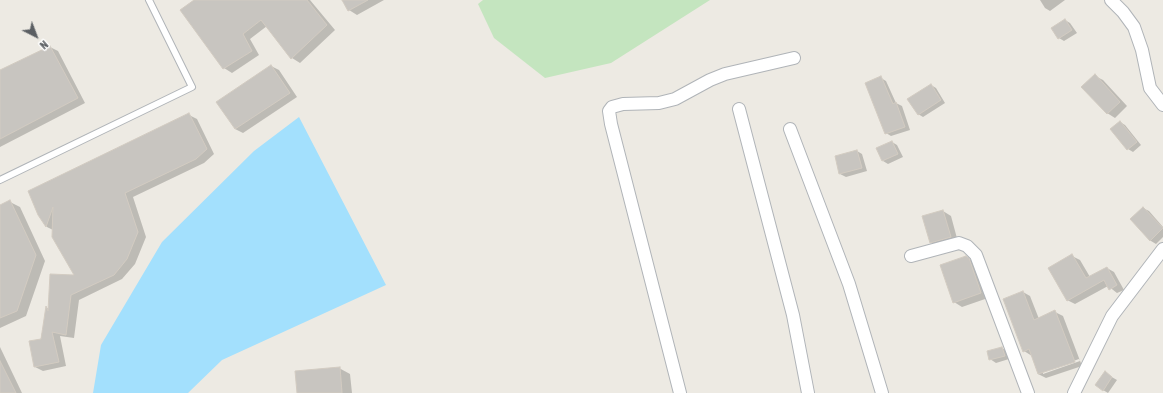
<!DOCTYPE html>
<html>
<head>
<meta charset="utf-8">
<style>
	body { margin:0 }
	#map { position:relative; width:1163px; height:393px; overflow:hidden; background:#edeae3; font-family:"Asap Condensed",sans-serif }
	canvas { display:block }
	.north { position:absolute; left:16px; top:16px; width:40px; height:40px; -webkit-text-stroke:3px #fff; paint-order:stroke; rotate:138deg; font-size:11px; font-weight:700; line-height:16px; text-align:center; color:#5b5f63 }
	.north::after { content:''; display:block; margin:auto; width:14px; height:18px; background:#5b5f63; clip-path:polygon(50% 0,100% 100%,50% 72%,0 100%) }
</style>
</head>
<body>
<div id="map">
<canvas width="1163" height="393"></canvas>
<div class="north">N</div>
</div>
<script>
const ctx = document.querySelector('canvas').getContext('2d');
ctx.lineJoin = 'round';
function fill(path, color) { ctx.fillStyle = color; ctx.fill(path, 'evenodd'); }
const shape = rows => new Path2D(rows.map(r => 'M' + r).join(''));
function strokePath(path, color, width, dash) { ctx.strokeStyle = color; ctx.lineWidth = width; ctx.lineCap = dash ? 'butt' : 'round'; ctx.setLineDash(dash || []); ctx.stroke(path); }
const green = shape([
	[483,0,710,0,611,63,545,78,494,38,478,4]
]);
const water = shape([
	[299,117,386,285,222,360,188,393,93,393,101,345,162,242,254,151]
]);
const shadow = shape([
	[195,0,310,0,335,30,300,63,292,58,267,26,250,39,259,55,232,73,224,68],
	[343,0,384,0,357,15,349,10],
	[1040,0,1065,0,1050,11,1045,8],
	[1065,20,1070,23,1077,33,1064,41,1059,38,1053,28],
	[50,47,58,51,85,103,0,147,0,71],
	[271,66,279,70,297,97,243,133,235,129],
	[1095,76,1103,80,1127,106,1115,118,1107,113],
	[881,78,886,81,896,103,902,106,910,130,891,136,886,133],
	[931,85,936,88,945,103,923,117,918,114],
	[189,115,197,119,214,154,204,163,133,197,146,237,135,264,122,279,79,300,74,338,60,336,66,366,43,371,35,367,47,308,49,309,76,277,53,230,47,227,39,215],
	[1120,122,1125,125,1141,145,1133,152,1128,149],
	[892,142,897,145,903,157,888,164,883,161,877,148],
	[857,151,862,154,867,171,846,177,840,174,836,157],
	[10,202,20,207,45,261,26,316,0,328,0,206],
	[1143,208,1149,211,1163,227,1163,237,1156,244,1151,241,1131,219],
	[943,211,951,216,958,242,939,247,931,242],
	[1072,256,1080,260,1090,277,1107,268,1114,272,1124,290,1117,293,1108,286,1075,304,1067,300],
	[966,257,974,262,988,298,962,307,954,302],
	[1023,292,1030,296,1039,319,1055,312,1063,316,1082,366,1046,378,1038,374,1032,356,1024,351],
	[1079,359,1080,361,1043,374,1043,372],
	[0,347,22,393,0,393],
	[1002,348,1007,351,1009,359,996,363,990,359],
	[339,368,350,374,352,393,298,393],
	[1110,376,1117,380,1108,393,1103,390]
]);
const building = shape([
	[194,0,307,0,327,25,291,59,261,20,243,34,252,51,223,69,180,10,194,0],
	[342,0,368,0,348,11,342,0],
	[1065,19,1072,30,1058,39,1051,28,1065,19],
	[50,46,78,98,0,139,0,70,50,46],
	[271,65,290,93,235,129,216,102,271,65],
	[1095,74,1120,102,1107,114,1081,87,1095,74],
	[881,76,893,104,896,102,905,127,885,134,865,83,881,76],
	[931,84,941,100,918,115,907,99,931,84],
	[189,113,207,149,196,159,125,193,138,232,127,259,114,275,71,295,66,335,52,332,59,362,34,367,29,341,41,339,46,306,48,311,50,274,74,275,52,237,53,207,46,227,38,215,28,191,189,113],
	[1120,121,1137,142,1127,150,1110,129,1120,121],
	[892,141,898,154,882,161,876,148,892,141],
	[857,150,862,168,839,174,835,156,857,150],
	[10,200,36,255,17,311,0,318,0,205,10,200],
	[1143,207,1163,228,1150,241,1130,219,1143,207],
	[943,210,951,237,930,243,922,216,943,210],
	[1072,254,1086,278,1107,267,1117,285,1109,290,1104,280,1067,301,1048,268,1072,254],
	[966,256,969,258,981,293,953,303,940,265,966,256],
	[1023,291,1034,320,1055,310,1075,362,1038,374,1029,349,1023,352,1003,299,1023,291],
	[1002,347,1005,356,989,360,987,351,1002,347],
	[0,361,16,393,0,393,0,361],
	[340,367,342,393,297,393,295,371,340,367],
	[1105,371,1112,377,1103,391,1095,385,1105,371]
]);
const service = shape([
	[0,180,192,87,149,0]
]);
const minor = shape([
	[1111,0,1123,12,1134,27,1142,50,1150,88,1163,105],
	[739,109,793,315,808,393],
	[790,129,849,284,882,393],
	[911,256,959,243,967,246,976,255,1028,393],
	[680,393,611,124,609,111,612,107,623,104,659,103,675,99,710,80,725,74,794,58],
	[1074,393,1112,316,1163,249]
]);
fill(green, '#c4e5bf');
fill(water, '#a3e0fd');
fill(shadow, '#0003');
fill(building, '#c8c5c0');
strokePath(building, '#d2cbc1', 1);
strokePath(service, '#b0b4b8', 8);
strokePath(minor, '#b0b4b8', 14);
strokePath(service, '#fff', 6);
strokePath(minor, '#fff', 12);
</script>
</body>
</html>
